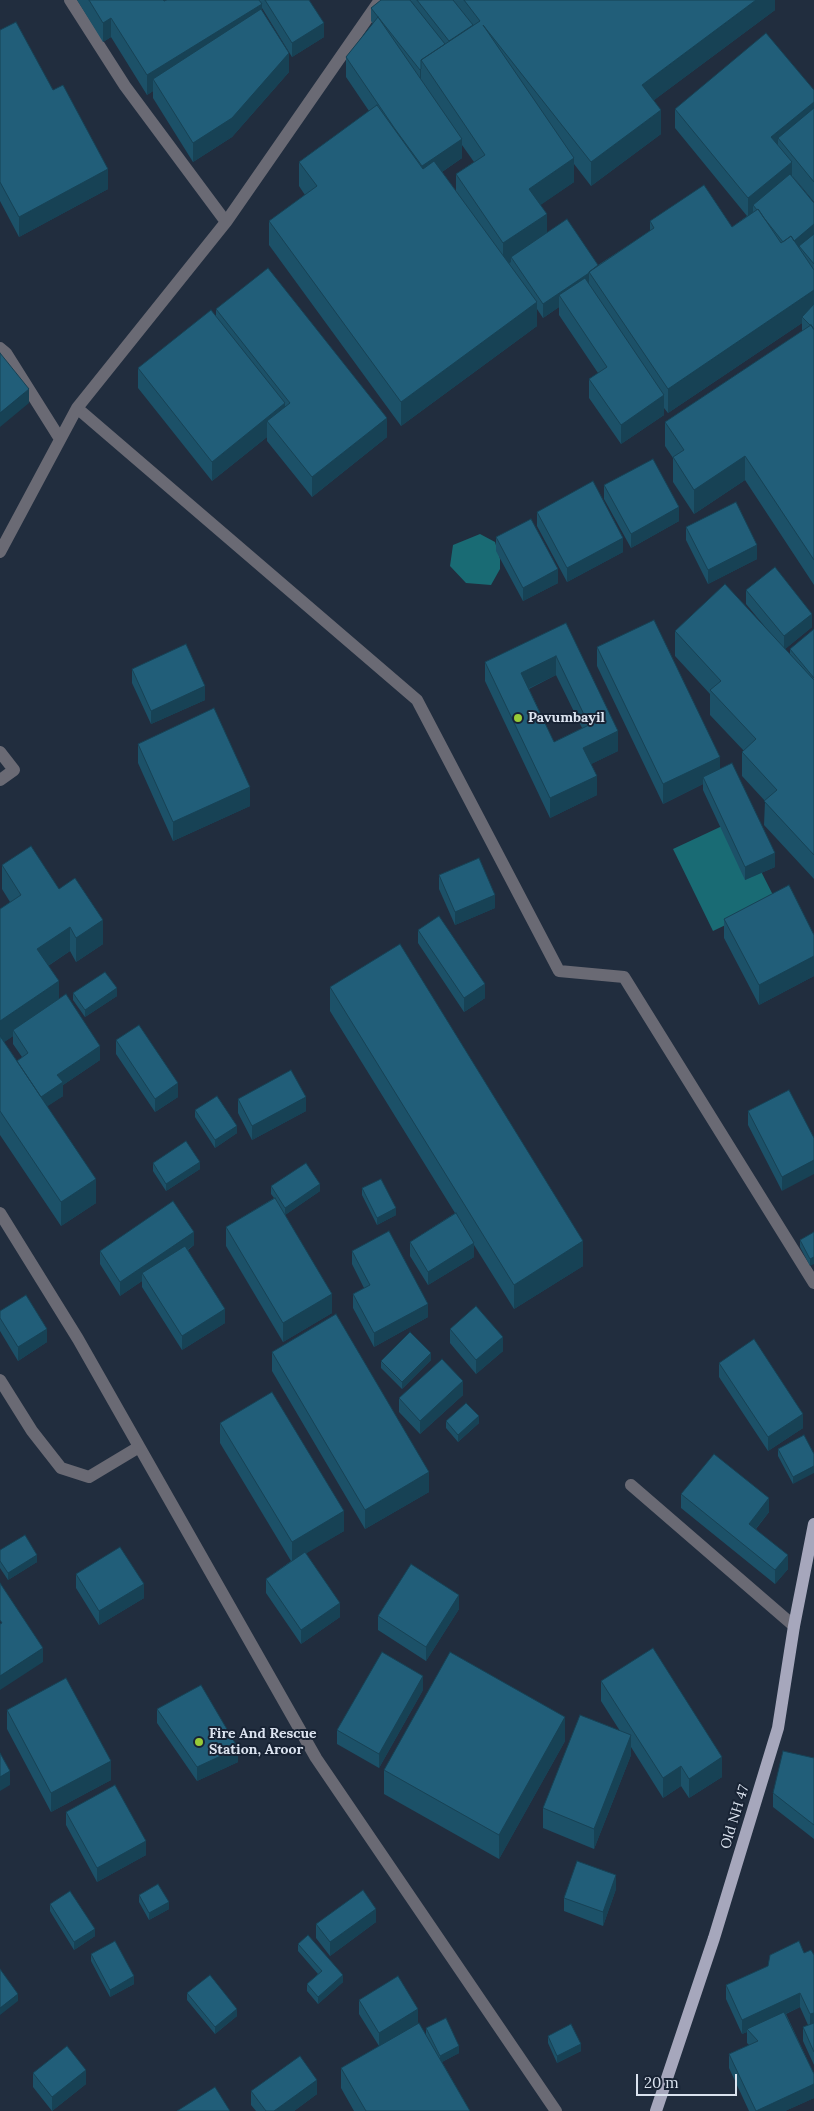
<!DOCTYPE html>
<html>
<head>
<meta charset="utf-8">
<style>
	body { margin:0 }
	#map { position:relative; width:814px; height:2111px; overflow:hidden; background:#212d3e; font-family:Lora,serif }
	canvas { display:block }
	.scale { position:absolute; left:636px; top:2074px; width:101px; height:22px; box-sizing:border-box; border:2px solid #dbe3ef; border-top:0; padding-left:6px; font-size:15px; line-height:18px; white-space:nowrap; color:#dbe3ef; -webkit-text-stroke:4px #182334; paint-order:stroke }
</style>
</head>
<body>
<div id="map">
<canvas width="814" height="2111"></canvas>
<div class="scale">20 m</div>
</div>
<script>
const ctx = document.querySelector('canvas').getContext('2d');
ctx.lineJoin = 'round';
function fill(path, color) { ctx.fillStyle = color; ctx.fill(path, 'evenodd'); }
const shape = rows => new Path2D(rows.map(r => 'M' + r).join(''));
function strokePath(path, color, width, dash) { ctx.strokeStyle = color; ctx.lineWidth = width; ctx.lineCap = dash ? 'butt' : 'round'; ctx.setLineDash(dash || []); ctx.stroke(path); }
function drawText(font, color, halo, rows, align = 'center') {
  ctx.font = font + ' Lora,serif'; ctx.lineWidth = 4; ctx.setLineDash([]); ctx.textBaseline = 'middle'; ctx.strokeStyle = halo; ctx.fillStyle = color; for (const [text, x, y, turn = 0] of rows) {
    ctx.save(); ctx.translate(x, y); ctx.rotate((+turn || 0) * Math.PI / 180); ctx.textAlign = isNaN(turn) ? turn : align; if (halo) ctx.strokeText(text, 0, 0); ctx.fillText(text, 0, 0); ctx.restore();
  }
}
const water = shape([
	[480,534,495,542,500,559,500,569,491,585,466,583,450,566,453,545],
	[735,820,776,901,713,931,673,849]
]);
const minor = shape([
	[70,0,125,86,226,222],
	[380,0,226,222,77,408,417,700,559,971,624,977,814,1283],
	[0,348,6,353,60,439],
	[0,552,77,408],
	[0,752,14,770,0,780],
	[0,1213,78,1339,316,1758,556,2111],
	[0,1380,32,1431,61,1468,89,1477,139,1447],
	[631,1485,794,1626]
]);
const major = shape([
	[656,2111,714,1938,778,1728,794,1626,814,1524]
]);
const wall = shape([
	[77,0,163,0,164,1,167,0,309,0,324,37,292,57,262,8,262,10,289,72,232,137,193,162,153,98,153,91,147,95,111,37,103,42],
	[381,0,775,0,775,10,654,100,661,134,591,186,574,164,574,182,540,205,547,233,598,265,650,231,650,221,732,227,747,216,675,128,675,109,814,90,814,202,792,175,814,203,814,585,745,480,694,514,673,482,673,458,665,446,665,422,802,331,802,323,668,413,664,408,664,415,621,444,589,398,589,379,598,373,559,315,559,307,543,318,537,309,537,326,401,426,269,245,269,221,305,195,299,186,299,162,369,111,346,77,346,57,373,24,371,21,371,8],
	[462,145,474,162,456,174,456,191,442,172,462,158],
	[0,30,108,189,19,237,0,201],
	[216,309,387,437,312,497,267,441,267,437,212,481,138,388,138,368,216,317],
	[604,485,679,521,631,548,604,499],
	[537,512,623,552,567,582,537,526],
	[686,527,757,559,708,584,686,540],
	[496,537,558,583,523,601,496,551],
	[746,590,812,627,785,649,790,654,790,649,814,629,814,879,764,825,765,801,742,776,742,752,744,751,710,715,710,694,675,656,675,631,771,634,746,604],
	[566,623,618,751,591,764,597,795,550,818,485,681,485,662],
	[556,675,582,728,554,742,529,689],
	[597,647,720,769,775,867,745,880,703,790,703,784,663,804,597,666],
	[132,669,205,700,151,724,132,683],
	[138,744,250,806,173,841,138,763],
	[2,865,59,889,103,944,76,962,70,951,48,966,59,999,100,1060,63,1085,63,1096,47,1106,96,1203,61,1226,0,1135,0,909,10,902,2,889],
	[13,1036,13,1044,22,1057,17,1061,4,1042],
	[439,875,495,908,455,925,439,889],
	[724,919,814,935,814,976,759,1005,724,938],
	[418,930,485,998,464,1012,418,943],
	[330,987,583,1266,514,1309,474,1245,474,1257,428,1285,410,1256,410,1242,455,1213,330,1011],
	[73,993,117,996,85,1017,73,1000],
	[116,1040,178,1097,155,1112,116,1054],
	[789,1090,782,1191,748,1125,748,1111],
	[238,1099,306,1111,252,1140,238,1113],
	[195,1110,237,1133,215,1148,195,1117],
	[153,1163,200,1169,166,1191,153,1171],
	[271,1186,320,1191,285,1215,332,1313,283,1342,226,1246,226,1227,274,1198,271,1194],
	[362,1188,396,1215,377,1225,362,1195],
	[814,1232,810,1266,800,1247,800,1240],
	[194,1245,188,1250,225,1323,182,1350,142,1287,142,1281,120,1296,100,1264,100,1251],
	[352,1251,428,1317,374,1347,353,1308,353,1294,364,1288,352,1264],
	[0,1311,47,1342,18,1361,0,1331],
	[450,1329,503,1351,476,1374,450,1343],
	[272,1352,429,1492,365,1529,272,1371],
	[431,1360,402,1389,381,1368,381,1361],
	[719,1363,803,1428,768,1451,719,1377],
	[463,1395,420,1434,399,1412,399,1398],
	[446,1421,479,1423,458,1442,446,1428],
	[220,1423,344,1531,306,1553,340,1617,301,1644,266,1593,266,1579,291,1561,220,1443],
	[804,1435,793,1484,778,1456,778,1449],
	[681,1494,769,1512,756,1529,788,1569,775,1584,681,1508],
	[0,1550,37,1562,8,1580,0,1568],
	[76,1574,144,1598,99,1625,76,1588],
	[459,1609,426,1661,378,1630,378,1616],
	[601,1681,722,1777,689,1798,681,1786,663,1798,631,1747,631,1755,594,1849,543,1828,543,1808,620,1731,601,1701],
	[423,1690,379,1768,337,1744,337,1730],
	[157,1709,238,1762,197,1781,157,1723],
	[7,1710,111,1780,51,1812,7,1729],
	[565,1741,499,1859,384,1794,384,1770],
	[814,1758,814,1839,773,1807,773,1793],
	[66,1812,146,1855,97,1882,66,1825],
	[616,1889,603,1926,564,1911,564,1898],
	[139,1895,169,1909,149,1920,139,1902],
	[50,1904,95,1936,74,1950,50,1911],
	[376,1922,330,1956,316,1938,316,1924],
	[298,1944,343,1982,318,2004,307,1991,307,1984,318,1974,298,1951],
	[804,1953,814,1955,814,2065,803,2041,803,2027,808,2025,800,2007,786,2014,814,2074,814,2098,785,2111,749,2111,729,2068,729,2054,749,2045,747,2043,747,2032,742,2034,726,1999,726,1985,768,1966],
	[91,1954,134,1984,110,1997,91,1961],
	[187,1993,237,2016,215,2034,187,2000],
	[359,2000,418,2023,388,2041,430,2043,426,2035,426,2028,459,2053,442,2062,470,2111,354,2111,341,2088,341,2068,379,2046,359,2014],
	[548,2036,581,2051,557,2063,548,2043],
	[33,2073,86,2084,52,2111,33,2087],
	[251,2091,317,2094,294,2111,256,2111,251,2105]
]);
const shadedWall = shape([
	[756,0,775,0,775,10,642,109,642,85],
	[262,4,262,24,153,79,153,91,147,95,147,75],
	[111,18,111,37,103,42,103,23],
	[324,23,324,37,292,57,292,43],
	[289,53,289,72,232,137,193,162,193,143],
	[421,69,421,83,420,84,420,70],
	[814,102,814,121,778,138,778,151,771,137],
	[661,110,661,134,591,186,591,162],
	[462,139,462,158,420,187,420,167],
	[574,158,574,182,529,213,529,189],
	[792,162,792,181,753,205,753,213,748,217,748,198],
	[108,169,108,189,19,237,19,217],
	[547,214,547,238,511,257,511,262,503,268,503,243],
	[814,224,814,237,799,246,799,250,787,246],
	[589,273,589,287,559,295,559,307,543,318,543,304],
	[814,290,814,315,802,317,802,323,668,413,668,389],
	[537,302,537,326,401,426,401,402],
	[29,389,29,403,0,427,0,413],
	[664,395,664,415,621,444,621,425],
	[285,403,285,423,267,421,267,437,212,481,212,462],
	[387,418,387,437,312,497,312,477],
	[745,456,745,480,694,514,694,490],
	[679,507,679,521,631,548,631,534],
	[623,538,623,552,567,582,567,568],
	[757,545,757,559,708,584,708,570],
	[558,569,558,583,523,601,523,588],
	[812,614,812,627,784,650,784,636],
	[556,656,556,675,521,692,521,673],
	[205,686,205,700,151,724,151,711],
	[618,731,618,751,583,768,583,748],
	[720,757,720,777,703,777,703,784,663,804,663,784],
	[597,776,597,795,550,818,550,798],
	[250,787,250,806,173,841,173,822],
	[775,853,775,867,745,880,745,867],
	[495,895,495,908,455,925,455,912],
	[103,920,103,944,76,962,76,938],
	[70,927,70,951,37,973,37,949],
	[814,956,814,976,759,1005,759,985],
	[59,981,59,1006,13,1030,13,1036,0,1045,0,1021],
	[485,984,485,998,464,1012,464,998],
	[117,988,117,996,85,1017,85,1010],
	[100,1046,100,1060,63,1085,63,1096,36,1114,36,1100,57,1075],
	[178,1083,178,1097,155,1112,155,1099],
	[306,1097,306,1111,252,1140,252,1126],
	[237,1126,237,1133,215,1148,215,1140],
	[814,1160,814,1174,782,1191,782,1177],
	[200,1162,200,1169,166,1191,166,1184],
	[96,1179,96,1203,61,1226,61,1202],
	[320,1184,320,1191,285,1215,285,1208],
	[396,1208,396,1215,377,1225,377,1218],
	[194,1232,194,1245,145,1278,142,1273,142,1281,120,1296,120,1282],
	[583,1241,583,1266,514,1309,514,1285],
	[474,1243,474,1257,428,1285,428,1272],
	[814,1257,814,1264,810,1266,810,1259],
	[332,1294,332,1313,283,1342,283,1323],
	[428,1304,428,1317,374,1347,374,1333],
	[225,1309,225,1323,182,1350,182,1336],
	[47,1329,47,1342,18,1361,18,1347],
	[503,1337,503,1351,476,1374,476,1360],
	[431,1353,431,1360,402,1389,402,1382],
	[463,1381,463,1395,420,1434,420,1421],
	[803,1414,803,1428,768,1451,768,1437],
	[479,1416,479,1423,458,1442,458,1435],
	[814,1466,814,1473,793,1484,793,1477],
	[429,1472,429,1492,365,1529,365,1510],
	[769,1498,769,1512,749,1537,749,1524],
	[344,1511,344,1531,292,1562,292,1542],
	[37,1555,37,1562,8,1580,8,1573],
	[788,1555,788,1569,775,1584,775,1570],
	[144,1584,144,1598,99,1625,99,1611],
	[459,1595,459,1609,426,1661,426,1647],
	[340,1603,340,1617,301,1644,301,1630],
	[43,1648,43,1662,0,1690,0,1676],
	[423,1676,423,1690,379,1768,379,1754],
	[565,1717,565,1741,499,1859,499,1835],
	[631,1735,631,1755,594,1849,594,1829],
	[238,1748,238,1762,197,1781,197,1767],
	[722,1757,722,1777,689,1798,689,1779],
	[111,1761,111,1780,51,1812,51,1793],
	[681,1766,681,1786,663,1798,663,1778],
	[10,1771,10,1785,0,1791,0,1777],
	[146,1841,146,1855,97,1882,97,1868],
	[616,1875,616,1889,603,1926,603,1912],
	[169,1902,169,1909,149,1920,149,1913],
	[376,1909,376,1922,330,1956,330,1942],
	[95,1929,95,1936,74,1950,74,1942],
	[343,1975,343,1982,318,2004,318,1997],
	[134,1976,134,1984,110,1997,110,1990],
	[800,1993,800,2007,749,2031,747,2029,747,2032,742,2034,742,2020],
	[18,1994,18,2001,0,2015,0,2008],
	[237,2009,237,2016,215,2034,215,2027],
	[418,2009,418,2023,379,2046,379,2033],
	[814,2013,814,2026,810,2028,810,2014],
	[581,2044,581,2051,557,2063,557,2056],
	[459,2046,459,2053,440,2063,440,2056],
	[86,2070,86,2084,52,2111,52,2097],
	[317,2080,317,2094,294,2111,274,2111],
	[814,2084,814,2098,785,2111,756,2111]
]);
const building = shape([
	[89,0,163,0,164,1,167,0,259,0,262,4,147,75,111,18,103,23,89,0],
	[265,0,309,0,324,23,292,43,265,0],
	[381,0,410,0,445,44,421,60,421,69,420,70,371,8,381,0],
	[417,0,453,0,473,25,449,41,417,0],
	[464,0,756,0,642,85,661,110,591,162,483,25,574,158,529,189,547,214,503,243,456,174,485,155,421,60,480,21,464,0],
	[261,9,289,53,232,118,193,143,153,79,261,9],
	[378,17,462,139,422,166,395,129,346,57,378,17],
	[16,22,53,90,63,85,108,169,19,217,0,182,0,30,16,22],
	[766,33,814,90,814,102,771,137,792,162,748,198,675,109,766,33],
	[377,105,423,169,434,161,537,302,401,402,269,221,317,186,299,162,377,105],
	[814,108,814,182,778,138,814,108],
	[790,174,814,203,814,224,794,241,791,236,783,242,764,218,758,209,757,210,753,205,790,174],
	[704,185,732,227,758,209,781,243,791,236,814,270,814,290,668,389,589,272,654,228,650,221,704,185],
	[567,219,598,265,589,272,589,273,543,304,511,257,567,219],
	[814,234,814,264,799,246,814,234],
	[268,268,387,418,312,477,267,421,290,403,216,309,268,268],
	[585,278,664,395,621,425,589,379,607,367,559,295,585,278],
	[814,304,814,329,811,325,810,325,802,317,814,304],
	[211,310,285,403,212,462,138,368,211,310],
	[811,325,814,330,814,560,745,456,694,490,673,457,684,450,665,422,811,325],
	[0,353,29,389,0,413,0,353],
	[653,459,679,507,631,534,604,485,653,459],
	[593,481,623,538,567,568,537,512,593,481],
	[736,502,757,545,708,570,686,527,736,502],
	[531,519,558,569,523,588,496,537,531,519],
	[775,567,812,614,784,636,746,590,775,567],
	[725,584,814,680,814,855,764,801,777,790,742,752,756,739,710,690,721,681,675,631,725,584],
	[654,620,720,757,663,784,597,647,654,620],
	[566,623,618,731,583,748,597,776,550,798,485,662,566,623],
	[556,656,589,725,554,742,521,673,556,656],
	[814,629,814,678,790,649,814,629],
	[186,644,205,686,151,711,132,669,186,644],
	[214,708,250,787,173,822,138,744,214,708],
	[732,763,775,853,745,867,703,777,732,763],
	[31,846,59,889,75,878,103,920,76,938,70,927,37,949,59,981,0,1021,0,909,21,895,2,865,31,846],
	[479,858,495,895,455,912,439,875,479,858],
	[789,885,814,935,814,956,759,985,724,919,789,885],
	[439,916,485,984,464,998,418,930,439,916],
	[400,944,583,1241,514,1285,330,987,400,944],
	[105,972,117,988,85,1010,73,993,105,972],
	[66,994,100,1046,57,1075,63,1082,41,1097,17,1061,28,1053,13,1030,66,994],
	[139,1025,178,1083,155,1099,116,1040,139,1025],
	[0,1036,96,1179,61,1202,0,1111,0,1036],
	[291,1070,306,1097,252,1126,238,1099,291,1070],
	[789,1090,814,1138,814,1160,782,1177,748,1111,789,1090],
	[217,1096,237,1126,215,1140,195,1110,217,1096],
	[186,1141,200,1162,166,1184,153,1163,186,1141],
	[306,1163,320,1184,285,1208,271,1186,306,1163],
	[381,1179,396,1208,377,1218,362,1188,381,1179],
	[275,1198,332,1294,283,1323,226,1227,275,1198],
	[173,1201,194,1232,120,1282,100,1251,173,1201],
	[456,1213,474,1243,428,1272,410,1242,456,1213],
	[389,1231,428,1304,374,1333,353,1294,370,1285,352,1251,389,1231],
	[814,1232,814,1257,810,1259,800,1240,814,1232],
	[185,1246,225,1309,182,1336,142,1273,185,1246],
	[26,1295,47,1329,18,1347,0,1318,0,1311,26,1295],
	[476,1306,503,1337,476,1360,450,1329,476,1306],
	[336,1314,429,1472,365,1510,272,1352,336,1314],
	[410,1332,431,1353,402,1382,381,1361,410,1332],
	[754,1339,803,1414,768,1437,719,1363,754,1339],
	[442,1359,463,1381,420,1421,399,1398,442,1359],
	[272,1392,344,1511,292,1542,220,1423,272,1392],
	[466,1403,479,1416,458,1435,446,1421,466,1403],
	[804,1435,814,1454,814,1466,793,1477,778,1449,804,1435],
	[714,1454,769,1498,749,1524,788,1555,775,1570,681,1494,714,1454],
	[25,1535,37,1555,8,1573,0,1561,0,1550,25,1535],
	[120,1547,144,1584,99,1611,76,1574,120,1547],
	[305,1552,340,1603,301,1630,266,1579,305,1552],
	[411,1564,459,1595,426,1647,378,1616,411,1564],
	[0,1583,43,1648,0,1676,0,1624,2,1623,0,1620,0,1583],
	[653,1648,722,1757,689,1779,681,1766,663,1778,601,1681,653,1648],
	[382,1652,423,1676,379,1754,337,1730,382,1652],
	[450,1652,565,1717,499,1835,384,1770,450,1652],
	[66,1678,111,1761,51,1793,7,1710,66,1678],
	[201,1685,238,1748,197,1767,157,1709,201,1685],
	[580,1715,631,1735,594,1829,543,1808,580,1715],
	[783,1751,814,1758,814,1825,773,1793,783,1751],
	[0,1753,10,1771,0,1777,0,1753],
	[115,1785,146,1841,97,1868,66,1812,115,1785],
	[577,1861,616,1875,603,1912,564,1898,577,1861],
	[158,1884,169,1902,149,1913,139,1895,158,1884],
	[363,1890,376,1909,330,1942,316,1924,363,1890],
	[70,1891,95,1929,74,1942,50,1904,70,1891],
	[308,1935,343,1975,318,1997,307,1984,322,1971,298,1944,308,1935],
	[115,1941,134,1976,110,1990,91,1954,115,1941],
	[799,1941,804,1953,811,1950,814,1955,814,2013,810,2014,800,1993,742,2020,726,1985,768,1966,770,1955,799,1941],
	[0,1969,18,1994,0,2008,0,1969],
	[210,1975,237,2009,215,2027,187,1993,210,1975],
	[398,1976,418,2009,379,2033,359,2000,398,1976],
	[784,2012,814,2074,814,2084,756,2111,729,2054,758,2041,747,2029,784,2012],
	[446,2018,459,2046,440,2056,426,2028,446,2018],
	[419,2023,470,2111,366,2111,341,2068,419,2023],
	[814,2023,814,2052,803,2027,814,2023],
	[571,2024,581,2044,557,2056,548,2036,571,2024],
	[67,2046,86,2070,52,2097,33,2073,67,2046],
	[300,2056,317,2080,274,2111,266,2111,251,2091,300,2056],
	[215,2087,230,2111,177,2111,215,2087]
]);
const markers = [
	[518,718,5,"#98cb37"],
	[199,1742,5,"#98cb37"]
];
const poiNames = [
	["Pavumbayil",528,718],
	["Fire And Rescue",209,1734],
	["Station, Aroor",209,1750]
];
const streetNames = [
	["Old NH 47",735,1817,-73]
];
fill(water, '#196b74');
strokePath(minor, '#6a6a74', 12);
strokePath(major, '#a6a7bc', 12);
fill(wall, '#1c5168');
fill(shadedWall, '#174255');
fill(building, '#215e79');
strokePath(building, '#174255', 1);
for (const [x, y, r, color] of markers) { const dot = new Path2D(); dot.arc(x, y, r, 0, 2 * Math.PI); ctx.fillStyle = color; ctx.fill(dot); strokePath(dot, '#182334', 2); }
drawText('bold 14px', '#dbe3ef', '#182334', poiNames, 'left');
drawText('14px', '#dbe3ef', '#182334', streetNames);
</script>
</body>
</html>
